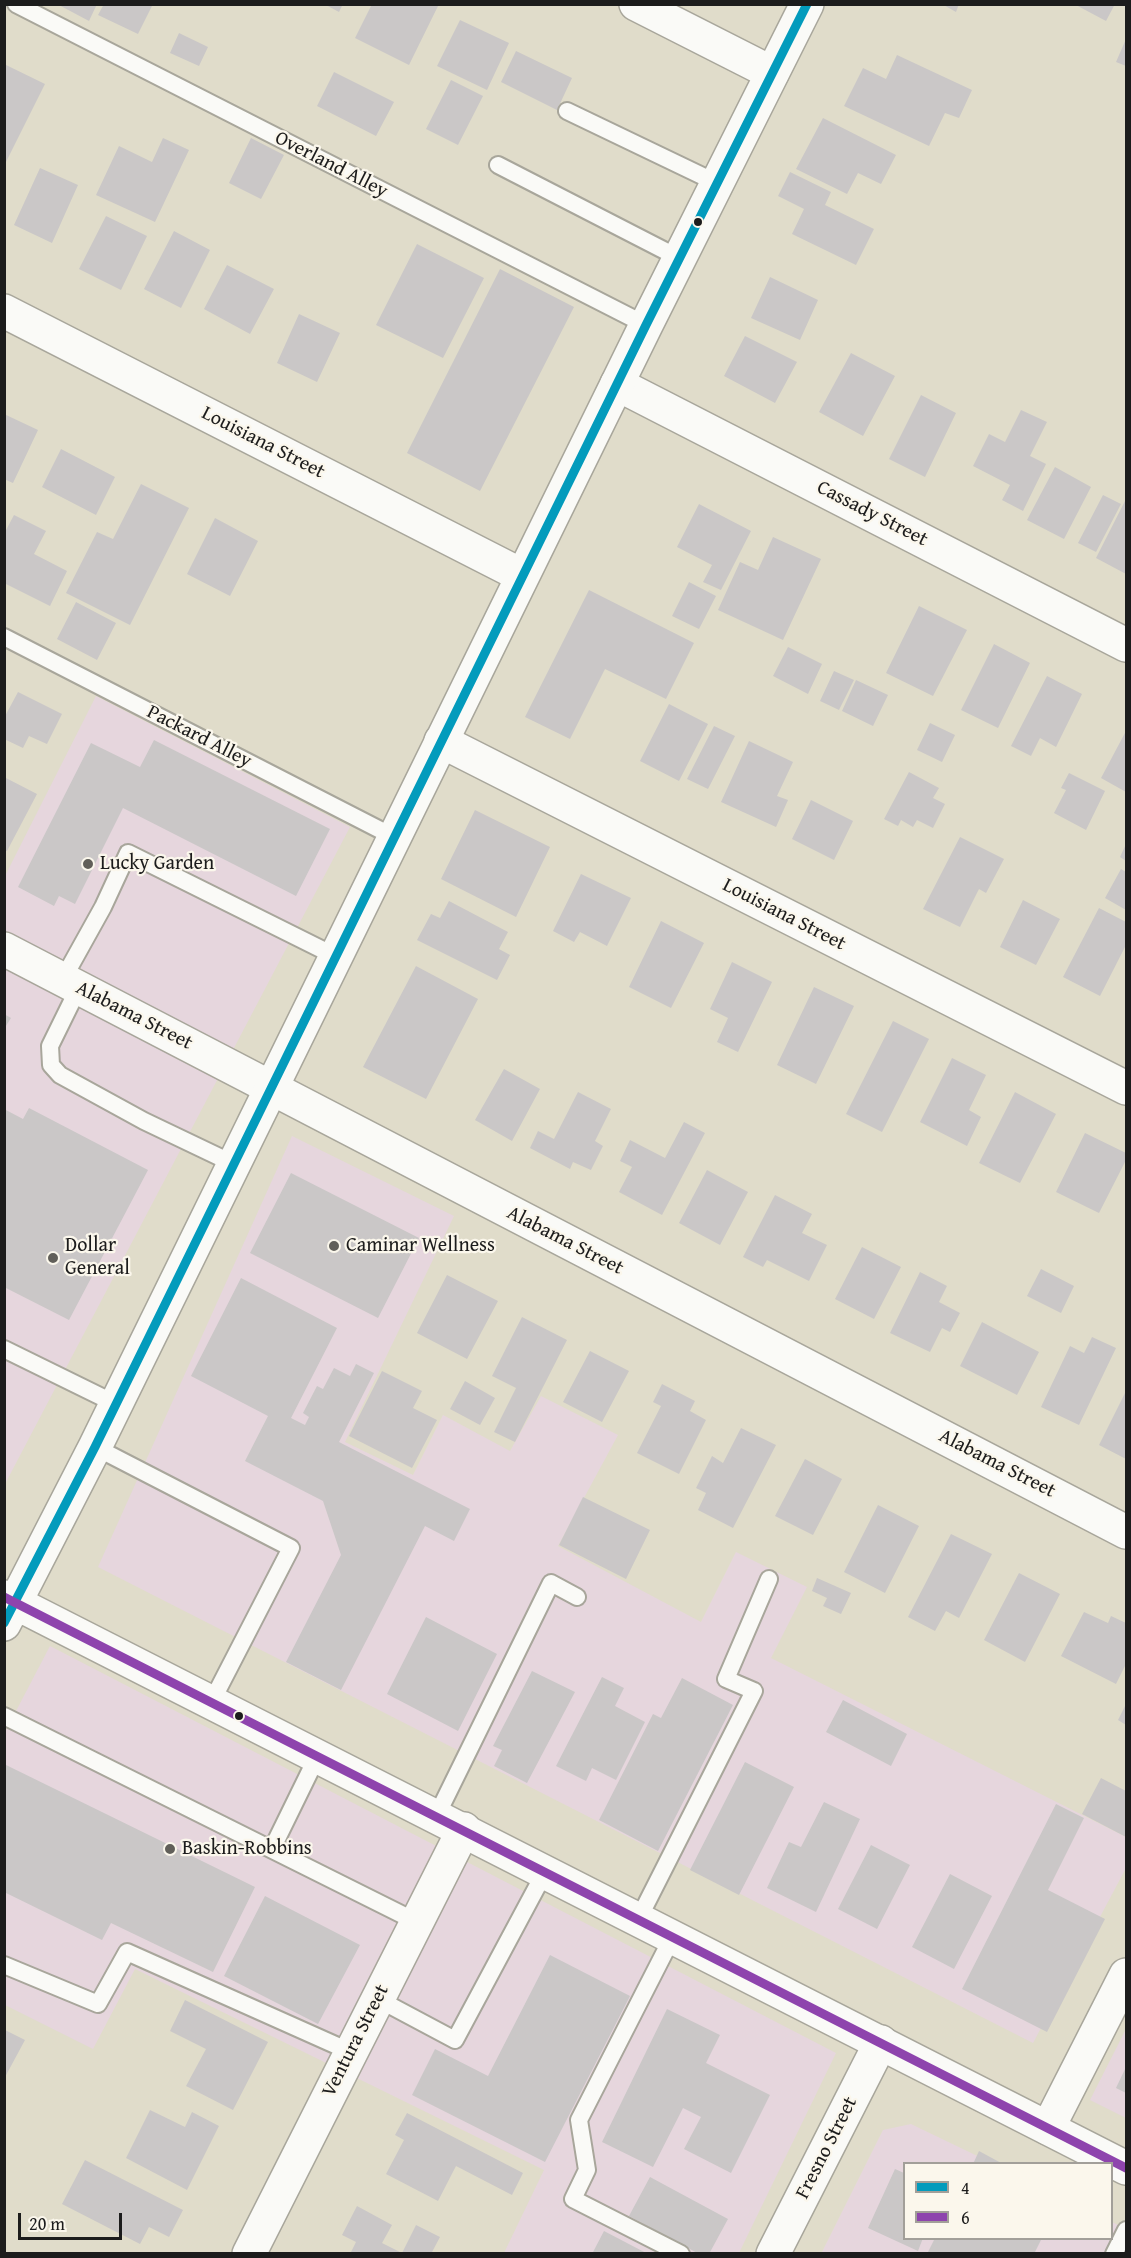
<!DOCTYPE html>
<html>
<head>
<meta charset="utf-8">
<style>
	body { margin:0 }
	#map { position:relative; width:1131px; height:2258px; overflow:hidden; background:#e0dcca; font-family:"Gentium Book Plus",serif }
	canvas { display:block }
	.frame { position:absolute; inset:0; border:6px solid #1c1c1c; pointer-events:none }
	.legend { position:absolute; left:903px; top:2162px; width:210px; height:78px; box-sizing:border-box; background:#fbf7ec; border:2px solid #a29f99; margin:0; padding:8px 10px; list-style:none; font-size:18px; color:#1c1c1c }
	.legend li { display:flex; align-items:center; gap:12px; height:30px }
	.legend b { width:30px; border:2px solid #a29f99 }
	.scale { position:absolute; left:18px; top:2213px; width:104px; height:27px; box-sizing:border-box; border:3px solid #1c1c1c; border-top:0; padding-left:8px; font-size:18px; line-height:21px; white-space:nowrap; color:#1c1c1c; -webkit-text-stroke:4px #fbf7ec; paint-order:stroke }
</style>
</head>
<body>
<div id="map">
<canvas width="1131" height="2258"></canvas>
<div class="frame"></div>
<ul class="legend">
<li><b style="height:8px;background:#039bbc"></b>4</li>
<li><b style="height:8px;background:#8e44ad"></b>6</li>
</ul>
<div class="scale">20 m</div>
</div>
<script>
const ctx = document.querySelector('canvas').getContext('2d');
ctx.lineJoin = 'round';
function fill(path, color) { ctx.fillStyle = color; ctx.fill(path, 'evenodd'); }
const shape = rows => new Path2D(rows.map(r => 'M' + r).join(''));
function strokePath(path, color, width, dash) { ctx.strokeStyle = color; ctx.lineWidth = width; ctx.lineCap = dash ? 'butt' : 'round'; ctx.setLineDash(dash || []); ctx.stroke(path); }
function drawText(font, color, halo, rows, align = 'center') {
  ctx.font = font + ' "Gentium Book Plus",serif'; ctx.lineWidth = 4.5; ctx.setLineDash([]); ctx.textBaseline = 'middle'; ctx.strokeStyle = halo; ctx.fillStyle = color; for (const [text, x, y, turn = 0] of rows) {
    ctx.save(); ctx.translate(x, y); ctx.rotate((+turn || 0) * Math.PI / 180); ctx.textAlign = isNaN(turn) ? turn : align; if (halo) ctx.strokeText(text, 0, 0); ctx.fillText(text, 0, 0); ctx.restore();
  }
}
const built = shape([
	[96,696,350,827,5,1484,5,876],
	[292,1136,454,1216,345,1442,413,1475,443,1415,510,1451,541,1396,618,1435,558,1546,701,1622,736,1552,807,1587,771,1658,1126,1837,1126,1868,1033,2043,98,1567],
	[50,1646,836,2053,739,2253,504,2253,544,2170,135,1969,93,2049,5,2005,4,1734],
	[1126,2029,1126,2118,1090,2100],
	[911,2124,992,2163,904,2164,904,2238,1112,2238,1112,2222,1126,2229,1126,2253,821,2254,883,2130]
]);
const building = shape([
	[57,4,97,4,89,21],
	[104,4,153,4,138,34,98,15],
	[324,4,343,4,339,12],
	[372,4,439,4,409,65,355,38],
	[942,4,959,4,956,12],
	[1074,4,1115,4,1106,21],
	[460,20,509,43,487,90,437,66],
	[179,33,208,47,199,66,170,53],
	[1126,39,1126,66,1116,62],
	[516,51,572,78,557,110,501,82],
	[897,55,972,90,959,118,945,113,929,146,844,106,863,68,886,79],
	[4,64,45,84,4,166],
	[334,72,394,102,376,136,317,106],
	[451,80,483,96,458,145,426,129],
	[823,118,896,155,881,184,858,173,847,194,796,169],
	[163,138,189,150,155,222,96,195,119,146,152,162],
	[251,138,284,155,261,199,229,183],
	[40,168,78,185,52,243,14,225],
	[790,172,831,192,825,205,874,229,856,265,792,234,804,209,778,196],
	[106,216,147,236,121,290,79,269],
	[174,231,210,250,181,308,144,289],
	[417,244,484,278,443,358,376,325],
	[227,265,274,289,250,334,204,309],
	[500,269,574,307,480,491,407,453],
	[770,277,818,300,800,340,751,318],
	[299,314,340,333,317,382,277,363],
	[745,336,797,362,775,403,724,376],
	[851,353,895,376,863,436,819,412],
	[921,395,956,413,925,477,889,459],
	[1021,410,1047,422,1030,456,1046,464,1023,511,1002,500,1010,485,973,466,989,434,1005,442],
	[4,414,38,430,13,483,4,479],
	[61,449,115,477,96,515,42,487],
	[1055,467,1091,487,1064,539,1027,520],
	[141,484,189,508,130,625,66,593,97,532,113,539],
	[1103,495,1121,504,1096,552,1078,543],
	[1126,499,1126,574,1096,558],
	[699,504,751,531,721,590,703,582,712,565,677,547],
	[14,515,46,531,34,554,67,571,50,606,4,583,4,534],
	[215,518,258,541,230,596,187,574],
	[773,537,821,559,783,640,718,610,740,562,758,570],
	[689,582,716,596,699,629,672,616],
	[589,590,694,643,666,699,605,669,570,739,525,717],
	[76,602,116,623,97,660,57,639],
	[919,606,967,630,933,696,886,673],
	[994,644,1030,663,998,728,961,710],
	[788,647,822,664,808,694,773,676],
	[834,671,854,680,839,710,820,701],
	[1047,676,1082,694,1056,747,1040,738,1031,756,1011,746],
	[856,680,888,695,873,726,842,711],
	[18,692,62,714,47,744,29,736,23,748,4,739,4,718],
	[669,704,708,724,679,781,640,761],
	[930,723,955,735,942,762,917,750],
	[714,726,735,736,708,789,687,779],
	[1126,731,1126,792,1101,778],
	[154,740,330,829,296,896,123,808,75,904,59,896,54,906,18,887,91,743,140,767],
	[749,741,793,762,777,796,788,800,776,827,721,802],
	[909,772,939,788,933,798,945,804,933,828,917,820,913,827,901,820,898,826,884,819],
	[1069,773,1105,791,1086,830,1054,813,1066,790,1061,788],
	[4,777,37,794,7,851,4,850],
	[811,800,853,821,834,860,792,839],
	[475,810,550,847,516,917,441,879],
	[960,837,1004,859,986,893,979,889,960,927,923,909],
	[1126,844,1126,861,1120,857],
	[1121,869,1126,872,1126,910,1105,898],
	[581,874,631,898,607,946,580,932,574,942,553,931],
	[1023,900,1060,919,1036,965,1000,947],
	[449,901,508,932,499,949,510,955,497,980,417,940,431,914,440,918],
	[1099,908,1126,922,1126,945,1100,996,1063,977],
	[661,921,704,943,671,1008,629,987],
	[732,962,772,982,738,1052,717,1042,728,1018,710,1009],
	[416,966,478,999,426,1099,363,1067],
	[814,987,854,1006,816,1084,777,1065],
	[4,1014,11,1018,4,1029],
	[893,1021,929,1039,882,1132,846,1114],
	[952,1058,986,1075,969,1110,981,1117,967,1146,920,1122],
	[504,1069,540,1089,512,1141,475,1120],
	[578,1092,611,1109,595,1141,603,1146,591,1170,573,1162,570,1169,530,1148,538,1131,554,1139],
	[1015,1092,1056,1114,1020,1183,979,1163],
	[29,1108,148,1170,69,1320,4,1287,4,1109,23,1119],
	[684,1122,705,1133,662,1215,619,1192,632,1167,620,1161,630,1140,665,1158],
	[1085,1133,1126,1153,1126,1160,1099,1213,1056,1192],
	[707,1170,748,1192,720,1245,679,1223],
	[291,1173,419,1238,378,1318,250,1253],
	[775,1195,812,1214,802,1233,827,1245,809,1281,767,1260,763,1267,743,1257],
	[862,1247,901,1267,874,1319,835,1299],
	[1041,1269,1074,1286,1061,1313,1027,1296],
	[920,1272,947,1286,939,1302,960,1313,950,1332,942,1328,930,1352,890,1333],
	[447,1275,498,1301,467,1359,417,1333],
	[241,1278,337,1328,291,1418,305,1425,309,1417,303,1413,317,1386,323,1389,334,1368,350,1376,356,1364,374,1373,339,1442,470,1509,454,1541,425,1526,341,1690,286,1662,341,1555,323,1501,245,1461,268,1416,191,1376],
	[522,1317,567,1340,515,1442,494,1432,516,1388,492,1376],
	[982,1322,1039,1352,1017,1395,960,1366],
	[1092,1337,1116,1348,1079,1425,1041,1407,1070,1346,1084,1353],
	[590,1351,629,1371,602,1422,563,1402],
	[382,1371,422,1391,413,1408,437,1420,412,1468,349,1436],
	[465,1381,495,1398,480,1425,450,1409],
	[662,1384,695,1401,690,1411,706,1420,679,1474,637,1453,661,1406,653,1402],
	[1126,1391,1126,1459,1099,1445],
	[741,1428,776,1445,733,1528,698,1510,706,1493,696,1488,712,1456,723,1463],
	[805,1459,842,1479,813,1535,775,1516],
	[583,1497,650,1530,626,1579,559,1545],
	[878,1505,919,1526,885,1593,844,1572],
	[951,1534,992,1554,959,1618,946,1611,935,1631,908,1617],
	[1019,1573,1060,1594,1025,1662,984,1640],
	[817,1578,851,1593,841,1614,823,1606,827,1598,812,1591],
	[1084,1612,1108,1623,1111,1616,1126,1623,1126,1664,1116,1684,1061,1656],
	[426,1617,497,1654,458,1731,387,1694],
	[532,1671,575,1692,527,1783,494,1766,502,1750,493,1746],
	[602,1677,624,1688,615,1706,645,1722,616,1780,592,1768,586,1781,556,1766],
	[682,1678,733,1705,658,1851,599,1820,653,1714,661,1718],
	[843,1700,907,1734,891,1766,826,1732],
	[1126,1704,1126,1725,1118,1720],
	[745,1762,794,1787,739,1895,690,1870],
	[4,1764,255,1887,213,1972,111,1923,102,1940,4,1892],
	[1101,1778,1126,1791,1126,1837,1082,1814],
	[824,1802,860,1819,816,1912,767,1888,789,1842,801,1847],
	[1056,1804,1084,1818,1048,1890,1105,1919,1047,2032,962,1989],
	[871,1845,910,1865,877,1929,838,1909],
	[950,1874,992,1896,954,1969,912,1947],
	[265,1896,360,1945,318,2024,224,1976],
	[550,1955,630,1996,545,2162,412,2095,435,2049,488,2076],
	[185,2000,268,2042,233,2110,186,2086,206,2049,170,2031],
	[667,2009,720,2035,706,2063,770,2095,731,2173,684,2149,701,2117,683,2108,653,2167,602,2142],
	[5,2030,25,2040,4,2079,4,2031],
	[1126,2067,1126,2093,1116,2088],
	[150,2110,185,2127,192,2112,219,2126,187,2190,126,2158],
	[407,2113,523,2173,512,2195,456,2166,438,2201,386,2174,404,2140,395,2135],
	[979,2151,1003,2164,973,2164],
	[85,2160,183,2210,169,2237,149,2227,140,2244,62,2204],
	[895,2169,904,2173,904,2238,923,2238,918,2251,868,2228],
	[650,2177,728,2219,709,2254,699,2254,629,2216],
	[357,2206,392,2225,382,2243,402,2253,416,2225,440,2237,431,2254,350,2254,356,2242,342,2235],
	[604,2231,648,2254,592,2254],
	[935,2238,1042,2238,1034,2254,927,2254]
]);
const lane = shape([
	[16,4,646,325],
	[567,111,717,183],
	[498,165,679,258],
	[4,637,394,837],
	[63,979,103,907,128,853,335,956],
	[79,987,50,1046,51,1065,60,1075,144,1121,234,1164],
	[4,1349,116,1404],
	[95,1447,291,1548,212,1701],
	[4,1716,417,1922],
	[437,1815,551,1583,577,1597],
	[272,1849,318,1755],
	[639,1918,754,1691,726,1679,769,1579],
	[673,1936,579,2120,587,2170,573,2199,681,2254],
	[4,1965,98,2004,127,1952,351,2052],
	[378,1999,455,2040,546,1870],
	[1114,2254,1126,2230]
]);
const street = shape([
	[636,4,772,73],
	[4,311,521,575],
	[617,384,1126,645],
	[441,741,1126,1088],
	[4,949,1126,1532],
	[1048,2128,1126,1975],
	[249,2254,464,1829],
	[773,2254,881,2042]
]);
const secondary = shape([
	[4,1597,1126,2168],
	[4,1624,95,1447,646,325,807,4]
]);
const bus1 = shape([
	[4,1623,95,1447,646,325,807,4]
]);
const bus2 = shape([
	[4,1597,1126,2168]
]);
const markers = [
	[698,222,5,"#1c1c1c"],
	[88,864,6,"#615f59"],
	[334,1246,6,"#615f59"],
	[53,1258,6,"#615f59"],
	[239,1716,5,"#1c1c1c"],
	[170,1849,6,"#615f59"]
];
const streetNames = [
	["Overland Alley",331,165,27],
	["Louisiana Street",263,443,27],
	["Cassady Street",872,514,27],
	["Packard Alley",199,737,27],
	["Louisiana Street",784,915,27],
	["Alabama Street",134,1016,27],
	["Alabama Street",565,1241,27],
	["Alabama Street",997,1464,27],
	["Ventura Street",356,2041,-63],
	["Fresno Street",827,2148,-63]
];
const poiNames = [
	["Lucky Garden",100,864],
	["Dollar",65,1246],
	["General",65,1269],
	["Caminar Wellness",346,1246],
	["Baskin-Robbins",182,1849]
];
fill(built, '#e6d6dd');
fill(building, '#cac7c7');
strokePath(lane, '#a8a69b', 20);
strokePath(street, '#a8a69b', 36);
strokePath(secondary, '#a8a69b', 36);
strokePath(lane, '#fafaf7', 16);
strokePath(street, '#fafaf7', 33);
strokePath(secondary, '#fafaf7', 33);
strokePath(bus1, '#039bbc', 9);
strokePath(bus2, '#8e44ad', 9);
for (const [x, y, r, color] of markers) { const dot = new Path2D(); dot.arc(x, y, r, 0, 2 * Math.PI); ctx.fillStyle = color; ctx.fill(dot); strokePath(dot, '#fbf7ec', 2); }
drawText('20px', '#1c1c1c', '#fbf7ec', streetNames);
drawText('20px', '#1c1c1c', '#fbf7ec', poiNames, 'left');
</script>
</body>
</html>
